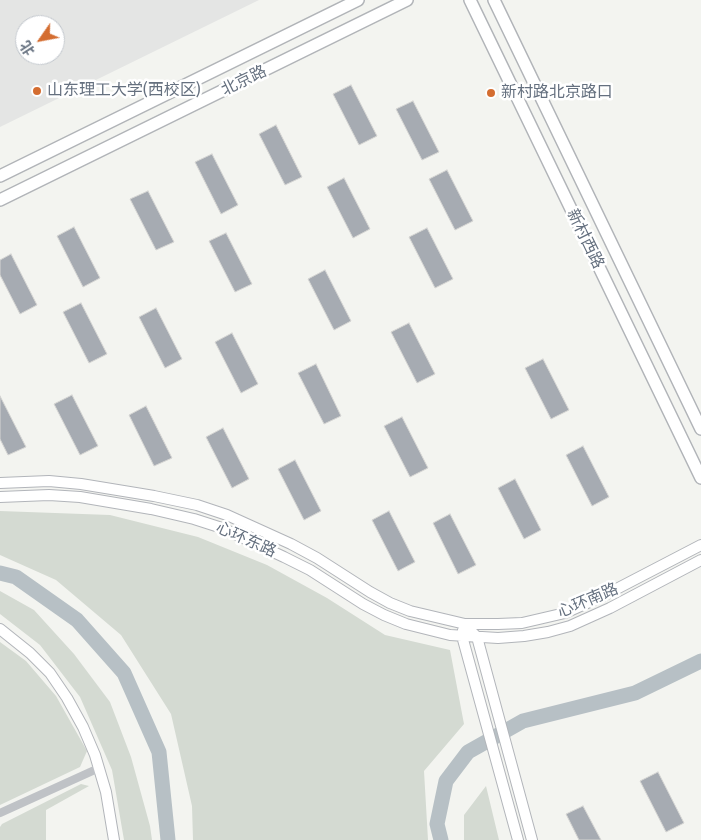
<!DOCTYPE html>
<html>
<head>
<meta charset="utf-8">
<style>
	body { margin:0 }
	#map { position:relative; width:701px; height:840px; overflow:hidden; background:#f3f4f0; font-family:"Fira Sans Condensed","Noto Sans SC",sans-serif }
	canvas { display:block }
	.north { position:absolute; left:15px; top:15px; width:50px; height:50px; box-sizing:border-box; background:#fff; border:1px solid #c1c6cc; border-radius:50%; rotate:237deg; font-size:14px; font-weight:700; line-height:20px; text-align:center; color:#65707f }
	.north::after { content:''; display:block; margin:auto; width:18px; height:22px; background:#d46d30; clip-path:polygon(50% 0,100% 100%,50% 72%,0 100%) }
</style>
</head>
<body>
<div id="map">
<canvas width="701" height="840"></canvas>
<div class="north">北</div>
</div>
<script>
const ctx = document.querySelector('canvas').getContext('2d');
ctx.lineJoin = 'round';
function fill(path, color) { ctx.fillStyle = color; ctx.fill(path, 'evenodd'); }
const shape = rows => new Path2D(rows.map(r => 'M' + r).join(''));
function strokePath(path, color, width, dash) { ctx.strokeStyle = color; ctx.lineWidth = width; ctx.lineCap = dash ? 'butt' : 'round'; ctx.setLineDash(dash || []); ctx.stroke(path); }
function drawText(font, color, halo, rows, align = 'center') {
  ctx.font = font + ' "Fira Sans Condensed","Noto Sans SC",sans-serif'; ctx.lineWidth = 5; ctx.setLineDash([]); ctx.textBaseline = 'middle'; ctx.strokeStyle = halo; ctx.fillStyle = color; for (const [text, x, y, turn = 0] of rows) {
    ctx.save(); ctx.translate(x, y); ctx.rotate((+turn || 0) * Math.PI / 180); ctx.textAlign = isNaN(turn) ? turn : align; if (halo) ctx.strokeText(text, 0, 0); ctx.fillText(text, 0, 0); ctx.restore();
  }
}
const built = shape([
	[0,0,259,0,0,127],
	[25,25,55,25,55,55,25,55]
]);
const green = shape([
	[0,511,110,515,198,537,267,565,327,598,385,635,450,650,464,724,424,771,428,840,193,840,192,806,171,714,121,635,56,580,0,555],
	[0,591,34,610,74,654,110,702,131,757,150,826,152,840,124,840,112,770,80,697,40,645,0,614],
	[0,642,26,661,56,696,87,751,80,767,0,805],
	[81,784,89,786,46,810,46,840,0,840,0,827,2,824],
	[486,786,499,840,464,840,464,815]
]);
const river = shape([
	[0,573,16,577,77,620,124,673,159,752,168,840],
	[441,840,437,824,446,781,468,752,523,721,635,693,701,661]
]);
const building = shape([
	[351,85,377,136,359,145,333,94,351,85],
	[413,101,439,152,422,160,396,109,413,101],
	[276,125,302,177,285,185,259,134,276,125],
	[212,154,238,205,221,214,195,162,212,154],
	[447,170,473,221,455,230,429,179,447,170],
	[344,178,370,229,353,238,327,187,344,178],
	[148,191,174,242,156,250,130,199,148,191],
	[74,227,100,278,83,287,57,236,74,227],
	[427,228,453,279,435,288,409,237,427,228],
	[226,233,252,284,235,292,209,241,226,233],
	[11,254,37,305,20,314,0,275,0,260,11,254],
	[325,270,351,321,334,330,308,279,325,270],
	[81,303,107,354,89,363,63,312,81,303],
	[156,308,182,359,165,368,139,317,156,308],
	[409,323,435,374,417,383,391,332,409,323],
	[232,333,258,384,241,393,215,342,232,333],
	[543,359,569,410,551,419,525,368,543,359],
	[316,364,341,416,324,424,298,373,316,364],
	[72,395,98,446,80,455,54,404,72,395],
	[0,396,26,447,8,455,0,439,0,396],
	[146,406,172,458,154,466,129,415,146,406],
	[402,417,428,468,410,477,384,426,402,417],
	[223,428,249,479,232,488,206,437,223,428],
	[583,446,609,497,592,506,566,455,583,446],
	[295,460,321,511,304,520,278,469,295,460],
	[515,479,541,530,524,539,498,488,515,479],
	[389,511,415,562,398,571,372,520,389,511],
	[450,514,476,565,458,574,433,523,450,514],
	[658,772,684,823,666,832,640,781,658,772],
	[583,806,601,840,579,840,566,814,583,806]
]);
const street = shape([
	[0,813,99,768]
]);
const secondary = shape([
	[0,483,49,481,81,484,154,496,197,505,227,515,291,544,317,558,370,592,390,603,410,611,465,624,498,624,522,623,565,613,603,596,701,545],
	[0,497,49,495,80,497,151,509,194,519,222,528,284,557,310,570,363,604,384,615,406,624,450,635,498,638,524,636,548,632,570,626,610,608,701,560],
	[0,629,30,653,50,673,67,698,83,727,95,755,106,792,114,840],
	[463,630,462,636,518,840],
	[472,632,477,637,532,840]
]);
const primary = shape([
	[470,0,701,478],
	[494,0,701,429],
	[0,176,358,0],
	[0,200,407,0]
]);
const markers = [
	[37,91,5,"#d46d30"],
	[491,93,5,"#d46d30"]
];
const streetNames = [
	["北京路",244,81,-26],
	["新村西路",585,239,64],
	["心环东路",246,540,24],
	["心环南路",588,601,-23]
];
const poiNames = [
	["山东理工大学(西校区)",47,91],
	["新村路北京路口",501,93]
];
fill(built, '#e4e5e4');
fill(green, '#d4dad2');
strokePath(river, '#b7c0c5', 15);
fill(building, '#a6abb2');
strokePath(building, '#d5d5d3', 1);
strokePath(secondary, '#b2b5ba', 12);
strokePath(primary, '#b1b4b8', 14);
strokePath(street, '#bfc2c6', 8);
strokePath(secondary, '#fff', 10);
strokePath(primary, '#fff', 11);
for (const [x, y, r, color] of markers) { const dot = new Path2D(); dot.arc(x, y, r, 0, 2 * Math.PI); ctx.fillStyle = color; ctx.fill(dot); strokePath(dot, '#fff', 2); }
drawText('16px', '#65707f', '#fff', streetNames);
drawText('16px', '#65707f', '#fff', poiNames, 'left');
</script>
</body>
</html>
